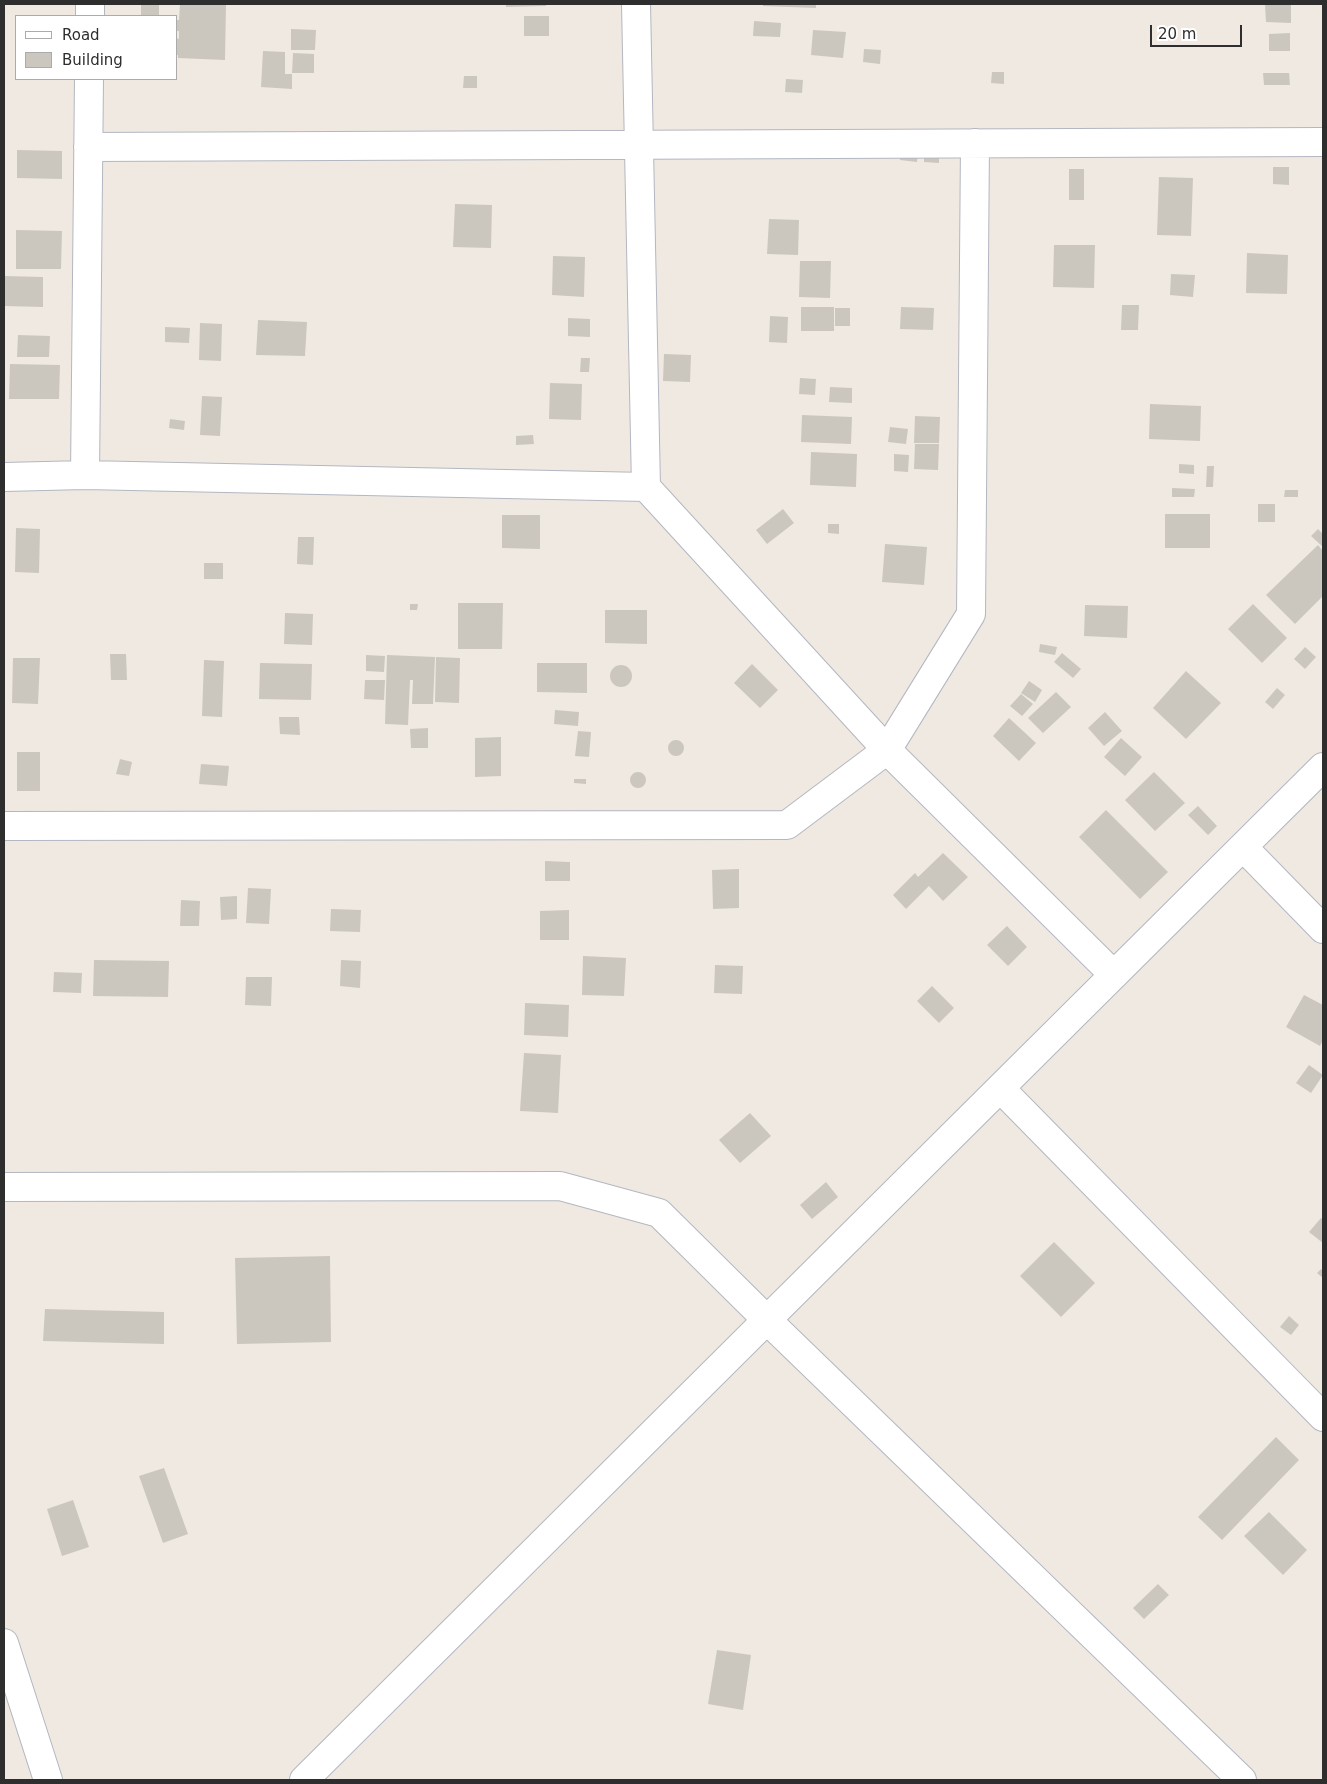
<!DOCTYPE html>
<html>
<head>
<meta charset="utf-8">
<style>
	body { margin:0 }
	#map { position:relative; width:1327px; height:1784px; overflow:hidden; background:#efe9e1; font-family:"DejaVu Sans",sans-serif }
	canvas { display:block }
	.frame { position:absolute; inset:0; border:5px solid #2e2e2e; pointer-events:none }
	.legend { position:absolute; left:15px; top:15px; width:162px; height:65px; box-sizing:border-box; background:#fff; border:1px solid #ababab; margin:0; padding:6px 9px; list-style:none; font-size:15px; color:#2e2e2e }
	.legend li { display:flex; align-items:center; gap:10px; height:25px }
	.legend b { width:25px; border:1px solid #ababab }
	.scale { position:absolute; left:1150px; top:25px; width:92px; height:22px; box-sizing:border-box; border:2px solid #2e2e2e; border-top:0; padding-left:6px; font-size:15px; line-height:18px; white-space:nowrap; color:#2e2e2e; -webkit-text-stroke:4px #fff; paint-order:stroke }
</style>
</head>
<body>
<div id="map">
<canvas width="1327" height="1784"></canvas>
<div class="frame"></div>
<ul class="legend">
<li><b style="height:6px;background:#fff"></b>Road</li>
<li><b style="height:14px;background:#cbc7bf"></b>Building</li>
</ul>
<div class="scale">20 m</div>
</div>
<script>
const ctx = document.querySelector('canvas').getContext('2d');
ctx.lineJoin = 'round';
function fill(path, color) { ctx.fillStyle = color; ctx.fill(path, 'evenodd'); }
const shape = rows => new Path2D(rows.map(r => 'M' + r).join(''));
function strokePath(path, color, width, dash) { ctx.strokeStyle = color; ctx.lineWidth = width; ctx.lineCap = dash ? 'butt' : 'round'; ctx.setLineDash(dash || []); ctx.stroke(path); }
const building = shape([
	[141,4,159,4,159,16,141,16],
	[180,4,226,4,225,60,178,58,178,55,176,55,176,38,179,39,179,31,176,31,176,20,179,20],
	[506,4,546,4,546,6,506,7],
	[763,4,816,4,816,8,763,6],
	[1265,4,1291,4,1291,23,1266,22],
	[524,16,549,16,549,36,524,36],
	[754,21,781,23,780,37,753,36],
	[291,29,316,30,315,50,291,50],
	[813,30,846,32,843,58,811,55],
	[1290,33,1290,51,1269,51,1269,34],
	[864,49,881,50,880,64,863,62],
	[263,51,285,52,285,74,292,74,292,89,261,87],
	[293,53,314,54,314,73,292,73],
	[992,72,1004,72,1004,84,991,83],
	[1263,73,1289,73,1290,85,1264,85],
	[464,76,477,76,477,88,463,88],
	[786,79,803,80,802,93,785,92],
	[901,148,918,149,917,162,900,160],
	[17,150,62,151,62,179,17,178],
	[924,154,939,155,939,163,924,162],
	[1273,167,1289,167,1289,185,1273,184],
	[1069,169,1084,169,1084,200,1069,200],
	[1159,177,1193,178,1191,236,1157,235],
	[455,204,492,205,491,248,453,247],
	[769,219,799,220,798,255,767,254],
	[16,230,62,231,61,269,16,269],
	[1054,245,1095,245,1094,288,1053,287],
	[1247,253,1288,255,1287,294,1246,293],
	[553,256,585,257,584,297,552,295],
	[800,261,831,261,830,298,799,297],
	[1171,274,1195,275,1193,297,1170,295],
	[4,276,43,277,43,307,4,306],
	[1122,305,1139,305,1138,330,1121,330],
	[801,307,834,307,834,331,801,331],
	[901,307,934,308,933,330,900,329],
	[835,308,850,308,850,326,835,326],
	[770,316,788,317,787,343,769,342],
	[568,318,590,319,590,337,568,336],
	[258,320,307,322,305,356,256,355],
	[200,323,222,324,221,361,199,360],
	[165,327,190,328,189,343,165,342],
	[18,335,50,336,49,357,17,357],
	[664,354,691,355,690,382,663,381],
	[581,358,590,358,589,372,580,372],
	[10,364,60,365,59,399,9,399],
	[800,378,816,379,815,395,799,394],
	[550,383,582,384,581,420,549,419],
	[830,387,852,388,852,403,829,402],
	[202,396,222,397,220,436,200,435],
	[1150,404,1201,406,1200,441,1149,439],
	[802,415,852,417,851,444,801,442],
	[915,416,940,417,939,443,914,443],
	[170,419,185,421,184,430,169,428],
	[890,427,908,429,906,444,888,442],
	[533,435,534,444,516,445,516,436],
	[915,444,939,444,938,470,914,469],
	[811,452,857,454,856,487,810,485],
	[894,454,909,455,908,472,894,471],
	[1179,464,1194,465,1194,474,1179,473],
	[1207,466,1214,466,1213,487,1206,487],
	[1172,488,1195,489,1194,497,1172,497],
	[1285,490,1298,490,1298,497,1284,497],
	[1258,504,1275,504,1275,522,1258,522],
	[783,509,794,523,767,544,756,530],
	[1165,514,1210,514,1210,548,1165,548],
	[502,515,540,515,540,549,502,548],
	[828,524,839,524,839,534,828,533],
	[16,528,40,529,39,573,15,572],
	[1318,529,1323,534,1323,547,1311,536],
	[298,537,314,537,313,565,297,564],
	[885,544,927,547,924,585,882,582],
	[1318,545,1323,551,1323,596,1295,624,1266,595],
	[204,563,223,563,223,579,204,579],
	[458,603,503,603,502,649,458,649],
	[410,604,418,604,417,610,410,610],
	[1253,604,1287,638,1262,663,1228,629],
	[1085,605,1128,606,1127,638,1084,636],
	[605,610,647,610,647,644,605,643],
	[285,613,313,614,312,645,284,644],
	[1040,644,1057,647,1055,655,1039,652],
	[1305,647,1316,657,1305,669,1294,659],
	[1062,653,1081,669,1073,678,1054,662],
	[110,654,126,654,127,680,111,680],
	[366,655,385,656,384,672,366,671],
	[387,655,435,657,433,704,412,704,413,680,410,680,408,725,385,724],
	[436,657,460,658,459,703,435,702],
	[13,658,40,658,38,704,12,703],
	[204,660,224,661,222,717,202,716],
	[260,663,312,664,311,700,259,699],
	[537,663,587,663,587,693,537,692],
	[752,664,778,690,760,708,734,683],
	'610 676a11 11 0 1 1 22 0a11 11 0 1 1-22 0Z',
	[1186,671,1221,703,1186,739,1153,708],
	[365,680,385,680,384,700,364,699],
	[1029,681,1042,690,1035,702,1021,693],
	[1277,688,1285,695,1273,709,1265,702],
	[1056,692,1071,707,1043,733,1028,718],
	[1021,694,1033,704,1022,716,1010,706],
	[555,710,579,712,578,726,554,724],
	[1105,712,1122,731,1104,746,1088,728],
	[279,717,299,717,300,735,280,734],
	[1009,718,1036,743,1019,761,993,736],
	[428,728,428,748,411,748,410,729],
	[578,731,591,732,589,757,575,756],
	[501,737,501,776,475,777,475,738],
	[1121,738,1142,757,1125,776,1104,757],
	'668 748a8 8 0 1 1 16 0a8 8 0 1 1-16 0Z',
	[17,752,40,752,40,791,17,791],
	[120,759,132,762,129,776,116,774],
	[201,764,229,766,227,786,199,784],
	[1154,772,1185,803,1155,831,1125,800],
	'630 780a8 8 0 1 1 16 0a8 8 0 1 1-16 0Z',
	[574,779,586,779,586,784,574,783],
	[1198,806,1217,826,1208,835,1188,815],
	[1106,810,1168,872,1140,899,1079,837],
	[943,853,968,877,943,901,929,886,906,909,893,895,915,873,918,877],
	[545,861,570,862,570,881,545,881],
	[739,869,739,908,713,909,712,870],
	[248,888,271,889,269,924,246,923],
	[237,896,237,919,221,920,220,897],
	[181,900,200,901,199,926,180,926],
	[331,909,361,910,360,932,330,931],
	[569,910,569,940,540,940,540,911],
	[1007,926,1027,947,1008,966,987,945],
	[583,956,626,958,624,996,582,995],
	[94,960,169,961,168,997,93,996],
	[341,960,361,961,360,988,340,986],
	[715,965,743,966,742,994,714,993],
	[54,972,82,973,81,993,53,992],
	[246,977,272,977,271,1006,245,1005],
	[932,986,954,1008,939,1023,917,1001],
	[1304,995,1323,1005,1323,1040,1320,1046,1286,1027],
	[525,1003,569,1005,568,1037,524,1035],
	[524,1053,561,1055,558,1113,520,1111],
	[1309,1065,1323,1075,1311,1093,1296,1083],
	[750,1113,771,1136,740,1163,719,1140],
	[826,1182,838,1197,812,1219,800,1205],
	[1321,1218,1323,1219,1323,1243,1309,1232],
	[1054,1242,1095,1283,1061,1317,1020,1276],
	[330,1256,331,1342,237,1344,235,1258],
	[1321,1269,1323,1271,1323,1278,1317,1273],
	[45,1309,164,1312,164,1344,43,1341],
	[1289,1316,1299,1325,1291,1335,1280,1327],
	[1276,1437,1299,1460,1222,1540,1198,1517],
	[164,1468,188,1534,163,1543,139,1476],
	[73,1500,89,1547,62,1556,47,1509],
	[1269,1512,1307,1550,1283,1575,1244,1536],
	[1158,1584,1169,1595,1144,1619,1133,1608],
	[717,1650,751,1655,743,1710,708,1704]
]);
const street = shape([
	[636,4,646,487],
	[90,16,90,4],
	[88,147,1323,142],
	[85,475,89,79],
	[4,477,85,475,646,487,887,750,1114,975],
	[4,826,787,825,887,750,971,614,975,143],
	[1243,847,1323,929],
	[1000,1088,1323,1417],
	[4,1187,560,1186,659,1213,767,1320,1242,1780],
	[4,1643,48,1780],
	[304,1780,1323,767]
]);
fill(building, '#cbc7bf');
strokePath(street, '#b4b7c1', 30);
strokePath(street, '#fff', 28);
</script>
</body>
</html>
